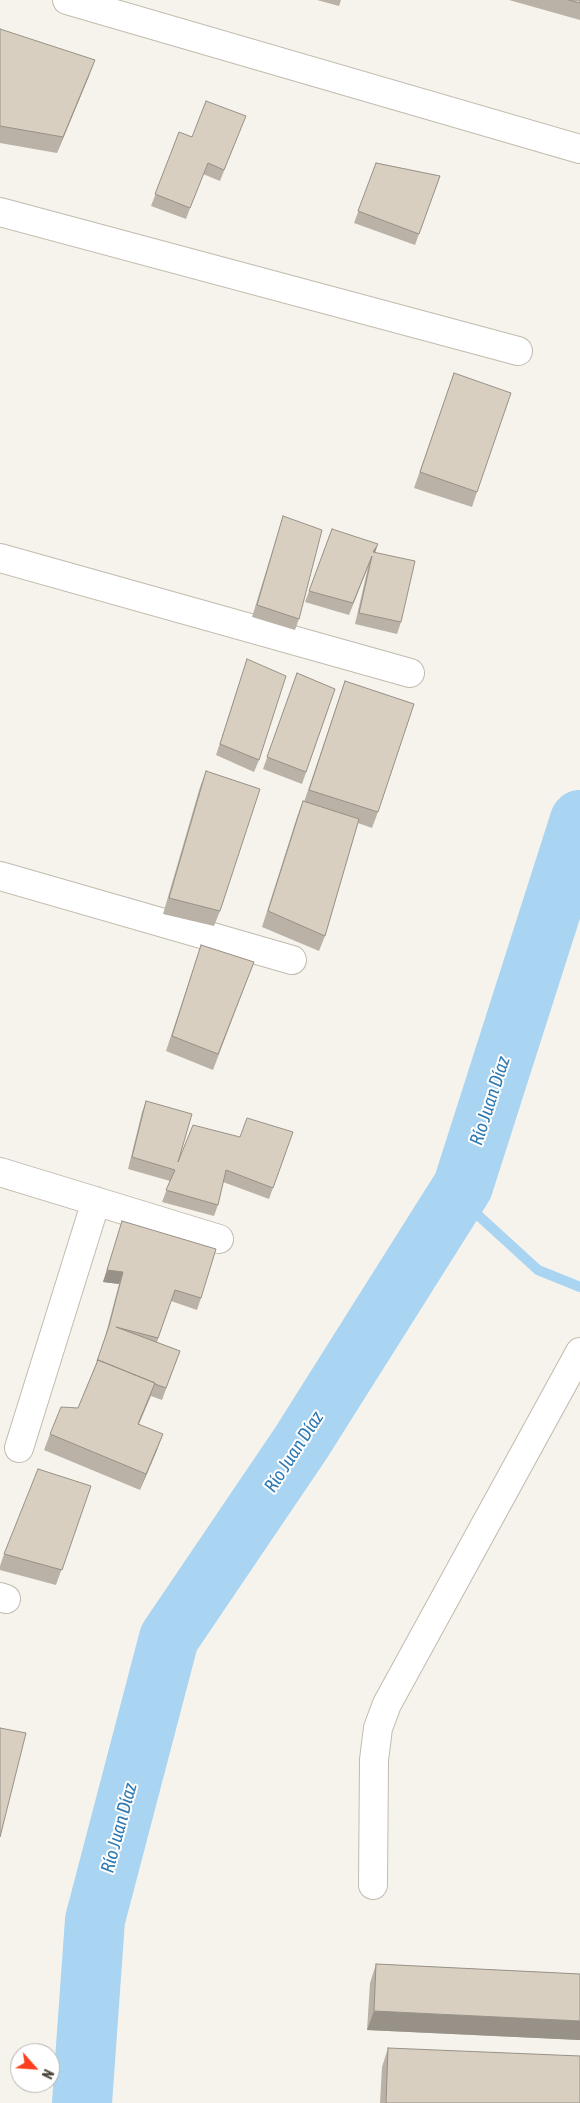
<!DOCTYPE html>
<html>
<head>
<meta charset="utf-8">
<style>
	body { margin:0 }
	#map { position:relative; width:580px; height:2103px; overflow:hidden; background:#f6f3ec; font-family:"Asap Condensed",sans-serif }
	canvas { display:block }
	.north { position:absolute; left:10px; top:2043px; width:50px; height:50px; box-sizing:border-box; background:#fff; border:1px solid #b7b4b0; border-radius:50%; rotate:116deg; font-size:14px; font-weight:700; line-height:20px; text-align:center; color:#4b4439 }
	.north::after { content:''; display:block; margin:auto; width:18px; height:22px; background:#fc3f1d; clip-path:polygon(50% 0,100% 100%,50% 72%,0 100%) }
</style>
</head>
<body>
<div id="map">
<canvas width="580" height="2103"></canvas>
<div class="north">N</div>
</div>
<script>
const ctx = document.querySelector('canvas').getContext('2d');
ctx.lineJoin = 'round';
const shape = rows => new Path2D(rows.map(r => 'M' + r).join(''));
function strokePath(path, color, width, dash) { ctx.strokeStyle = color; ctx.lineWidth = width; ctx.lineCap = dash ? 'butt' : 'round'; ctx.setLineDash(dash || []); ctx.stroke(path); }
function fill(path, color) { ctx.fillStyle = color; ctx.fill(path, 'evenodd'); }
function drawText(font, color, halo, rows, align = 'center') {
  ctx.font = font + ' "Asap Condensed",sans-serif'; ctx.lineWidth = 4; ctx.setLineDash([]); ctx.textBaseline = 'middle'; ctx.strokeStyle = halo; ctx.fillStyle = color; for (const [text, x, y, turn = 0] of rows) {
    ctx.save(); ctx.translate(x, y); ctx.rotate((+turn || 0) * Math.PI / 180); ctx.textAlign = isNaN(turn) ? turn : align; if (halo) ctx.strokeText(text, 0, 0); ctx.fillText(text, 0, 0); ctx.restore();
  }
}
const stream = shape([
	[457,1196,538,1270,580,1287]
]);
const river = shape([
	[82,2103,95,1920,169,1638,301,1443,463,1186,580,820]
]);
const minor = shape([
	[67,0,580,149],
	[0,212,518,351],
	[0,558,410,673],
	[0,876,292,960],
	[0,1172,219,1239],
	[19,1448,96,1201],
	[0,1597,6,1599],
	[373,1885,374,1760,378,1728,387,1704,580,1352]
]);
const wall = shape([
	[317,0,341,0,339,6],
	[509,0,580,0,580,20],
	[0,29,89,76,57,153,0,143],
	[241,128,220,181,203,174,186,219,151,206,179,132,192,137],
	[376,163,440,176,415,245,354,223],
	[454,373,477,492,472,507,414,488],
	[283,516,299,619,295,630,252,617],
	[332,529,375,552,401,622,397,634,355,624,368,567,349,615,305,602],
	[247,659,259,760,254,772,216,755],
	[297,673,335,689,302,784,263,769],
	[345,681,378,812,372,828,358,823,325,936,319,951,262,927,297,817,303,801,304,802],
	[206,771,220,911,214,926,163,914,200,787],
	[201,945,254,962,213,1070,166,1051],
	[146,1101,178,1162,240,1137,293,1132,269,1199,223,1182,218,1205,214,1216,162,1202,170,1181,128,1169,142,1112],
	[122,1221,201,1298,197,1310,171,1301,157,1342,180,1351,162,1400,151,1396,139,1424,157,1450,140,1490,44,1450,50,1434,78,1408,96,1364,105,1337,119,1284,103,1282],
	[91,1486,56,1585,0,1570,0,1566,4,1554],
	[376,1964,580,1974,580,2040,367,2030,370,1983],
	[388,2048,580,2103,380,2103,382,2067]
]);
const shadedWall = shape([
	[95,60,89,76,57,153,63,137],
	[378,544,374,556,372,556,349,615,373,552],
	[107,1270,123,1272,119,1284,103,1282],
	[155,1383,149,1399,132,1440,138,1424],
	[163,1434,157,1450,140,1490,146,1474],
	[374,2011,580,2021,580,2040,367,2030]
]);
const building = shape([
	[569,0,580,0,580,3,569,0],
	[0,29,95,60,63,137,0,126,0,29],
	[206,101,246,116,224,170,208,163,190,208,155,194,179,132,192,137,206,101],
	[376,163,440,176,419,234,358,211,376,163],
	[454,373,511,393,477,492,420,472,454,373],
	[283,516,322,530,299,619,257,605,283,516],
	[332,529,378,544,373,552,415,561,401,622,359,613,372,556,353,603,309,591,332,529],
	[247,659,286,676,259,760,220,744,247,659],
	[297,673,335,689,306,772,267,757,297,673],
	[345,681,414,704,378,812,309,790,345,681],
	[206,771,260,789,220,911,169,898,206,771],
	[303,801,359,819,325,936,268,911,303,801],
	[201,945,254,962,218,1054,172,1036,201,945],
	[146,1101,192,1114,178,1162,193,1125,240,1137,247,1118,293,1132,273,1188,226,1170,218,1205,166,1190,175,1170,132,1157,146,1101],
	[122,1221,216,1249,201,1298,175,1290,158,1338,116,1327,180,1351,166,1388,155,1384,155,1383,98,1360,97,1361,109,1326,123,1272,107,1270,122,1221],
	[98,1360,155,1383,138,1424,163,1434,146,1474,50,1434,61,1407,78,1408,98,1360],
	[38,1469,91,1486,62,1570,4,1554,38,1469],
	[0,1728,26,1733,0,1837,0,1728],
	[376,1964,580,1974,580,2021,374,2011,376,1964],
	[388,2048,580,2056,580,2103,386,2103,388,2048]
]);
const waterNames = [
	["Río Juan Díaz",490,1101,-72],
	["Río Juan Díaz",294,1452,-57],
	["Río Juan Díaz",119,1828,-75]
];
strokePath(stream, '#a9d4f2', 10);
strokePath(river, '#a9d4f2', 60);
strokePath(minor, '#c2bbae', 30);
strokePath(minor, '#fff', 28);
fill(wall, '#bab2a6');
fill(shadedWall, '#979187');
fill(building, '#d8cfc1');
strokePath(building, '#979187', 1);
drawText('italic 19px', '#2e7ab2', '#fff', waterNames);
</script>
</body>
</html>
